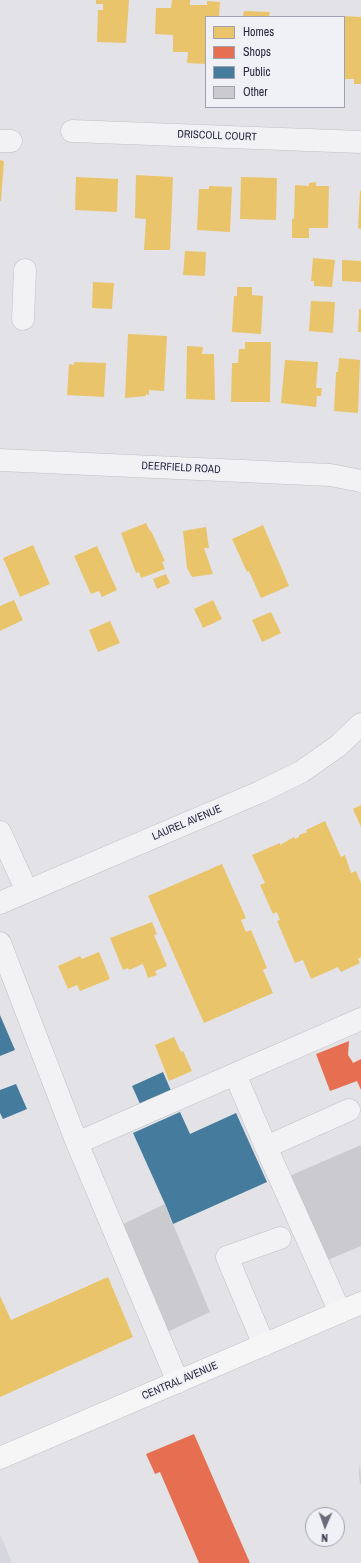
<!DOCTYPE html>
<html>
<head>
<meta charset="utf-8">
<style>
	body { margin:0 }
	#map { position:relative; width:361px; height:1563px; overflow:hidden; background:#e3e3e7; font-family:"Archivo Narrow",sans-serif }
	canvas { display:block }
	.legend { position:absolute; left:205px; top:16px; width:140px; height:92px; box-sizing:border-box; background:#f0f0f7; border:1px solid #a1a0ae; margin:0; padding:5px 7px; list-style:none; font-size:12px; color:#2b2941 }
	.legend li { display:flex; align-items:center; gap:8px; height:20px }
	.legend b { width:20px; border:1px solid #a1a0ae }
	.north { position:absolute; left:305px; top:1507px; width:40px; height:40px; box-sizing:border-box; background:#f0f0f7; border:1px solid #a1a0ae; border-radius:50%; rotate:182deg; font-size:11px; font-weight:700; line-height:16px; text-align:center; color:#2b2941 }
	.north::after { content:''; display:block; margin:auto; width:14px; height:18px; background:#6b6a7b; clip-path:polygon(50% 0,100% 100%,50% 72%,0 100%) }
</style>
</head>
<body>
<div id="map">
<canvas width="361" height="1563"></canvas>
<ul class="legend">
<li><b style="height:11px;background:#e9c46a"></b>Homes</li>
<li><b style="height:11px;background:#e76f51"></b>Shops</li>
<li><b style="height:11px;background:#457b9d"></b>Public</li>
<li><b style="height:11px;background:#cacacf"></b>Other</li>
</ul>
<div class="north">N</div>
</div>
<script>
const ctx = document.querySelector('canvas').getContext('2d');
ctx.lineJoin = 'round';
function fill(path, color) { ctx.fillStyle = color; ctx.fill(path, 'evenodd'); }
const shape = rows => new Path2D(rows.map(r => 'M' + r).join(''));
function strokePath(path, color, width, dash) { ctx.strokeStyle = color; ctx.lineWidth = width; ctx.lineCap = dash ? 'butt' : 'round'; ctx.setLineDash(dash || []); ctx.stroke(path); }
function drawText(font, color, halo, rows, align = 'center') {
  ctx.font = font + ' "Archivo Narrow",sans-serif'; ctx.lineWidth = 4; ctx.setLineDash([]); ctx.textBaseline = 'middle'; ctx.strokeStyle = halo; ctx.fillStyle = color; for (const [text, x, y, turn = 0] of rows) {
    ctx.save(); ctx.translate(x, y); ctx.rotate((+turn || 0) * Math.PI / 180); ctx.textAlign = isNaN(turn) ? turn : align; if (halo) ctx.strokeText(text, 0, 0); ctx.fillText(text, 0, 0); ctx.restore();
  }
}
const built = shape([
	[0,1534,12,1563,0,1563]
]);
const homes = shape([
	[96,0,129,0,126,43,97,42,98,10,103,10,103,4,96,4],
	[172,0,190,0,190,5,207,5,207,1,220,2,219,17,206,17,206,64,187,63,188,52,173,52,173,35,155,34,156,8,171,8],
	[244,11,270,12,269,17,243,17],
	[344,16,361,17,361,84,354,84,354,79,344,79],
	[0,160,4,161,1,201,0,201],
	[136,175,173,177,170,250,144,250,146,219,135,218,135,215],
	[76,177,118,179,117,212,75,210],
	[241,177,277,178,276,220,240,219],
	[316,182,316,186,329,186,328,228,309,228,309,238,292,238,292,219,294,219,295,185,309,186,309,183],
	[209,186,232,187,230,232,197,230,199,189,209,189],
	[360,191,361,191,361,229,358,228],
	[185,251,206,252,205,276,183,275],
	[313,258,335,260,332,287,314,286,314,281,311,281],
	[342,260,361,261,361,282,342,281],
	[93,282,114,283,112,309,92,308],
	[237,287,252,287,252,295,263,296,261,334,232,332,234,296,237,296],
	[311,301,335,302,333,333,309,331],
	[359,309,361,309,361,332,358,332],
	[128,334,167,336,164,391,149,390,149,395,146,394,146,396,125,398],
	[245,342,271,342,270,402,231,402,232,363,238,363,239,349,245,349],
	[187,346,203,347,202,354,214,354,215,400,186,399],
	[339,358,360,360,358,413,334,411,336,372,338,372],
	[285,360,318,362,316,388,322,388,321,396,317,396,316,407,281,403],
	[74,362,106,363,104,397,67,395,69,364,74,365],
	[146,523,150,531,151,531,165,561,162,562,165,569,141,578,139,572,136,573,121,533],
	[263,525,289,586,261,598,249,571,247,572,232,539],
	[206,527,209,548,204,548,213,574,192,577,187,568,183,531],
	[33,545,50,584,20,597,3,558],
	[97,546,117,590,102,597,99,591,91,594,74,556],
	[166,574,170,583,157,589,153,579],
	[14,600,23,620,0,631,0,606],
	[213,600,222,619,203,628,194,609],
	[271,612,281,633,262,642,252,620],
	[110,621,120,643,98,652,89,630],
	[361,805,361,827,353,809],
	[325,821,341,857,345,855,351,873,356,871,361,883,361,957,358,959,360,963,341,972,338,967,311,979,303,960,295,963,277,921,280,920,277,912,273,914,260,885,265,883,252,855,280,843,280,845,294,837,295,839,299,837,299,835,307,832,306,830],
	[222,864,246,918,241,920,246,932,251,930,267,968,263,970,273,993,204,1023,148,896],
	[152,922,157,934,154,935,167,966,155,971,157,975,148,978,143,964,129,970,128,968,123,970,110,938],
	[99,952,110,979,80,991,77,985,68,989,58,966,80,956,82,959],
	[174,1037,181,1052,183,1051,192,1071,169,1081,155,1045],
	[108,1277,133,1337,0,1397,0,1296,11,1320]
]);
const shops = shape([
	[349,1041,348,1055,352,1061,353,1063,361,1059,361,1090,357,1081,330,1091,316,1054],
	[194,1434,250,1563,199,1563,160,1472,155,1474,146,1454]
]);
const public = shape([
	[0,1015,15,1050,0,1056],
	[163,1072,172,1093,141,1106,132,1086],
	[16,1084,27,1109,3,1119,0,1113,0,1090],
	[180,1112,190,1134,236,1113,267,1182,173,1224,165,1204,133,1133]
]);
const building = shape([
	[361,1145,361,1246,323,1262,287,1177],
	[165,1204,173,1224,210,1312,163,1334,119,1226],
	[360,1464,361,1484,360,1484,359,1474]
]);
const minor = shape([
	[72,131,361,142],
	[0,141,11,141],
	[23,319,25,270],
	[0,460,330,475,361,481],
	[0,832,27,891],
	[0,903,260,792,301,772,338,746,361,724],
	[0,943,77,1143,178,1382],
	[235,1074,266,1147,349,1110],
	[77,1143,361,1019],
	[266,1147,340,1312],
	[264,1345,227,1257,280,1238]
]);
const major = shape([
	[0,1458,361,1303]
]);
const streetNames = [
	["DRISCOLL COURT",217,136,2],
	["DEERFIELD ROAD",181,468,3],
	["LAUREL AVENUE",187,823,-23],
	["CENTRAL AVENUE",180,1381,-23]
];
fill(built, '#d6d6df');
fill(homes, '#e9c46a');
fill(shops, '#e76f51');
fill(public, '#457b9d');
fill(building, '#cacacf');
strokePath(minor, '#c0c0c5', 23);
strokePath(major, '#bfbfc5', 23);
strokePath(minor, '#f2f2f4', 22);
strokePath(major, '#f6f6f7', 22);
drawText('11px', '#2b2941', '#f0f0f7', streetNames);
</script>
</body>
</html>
